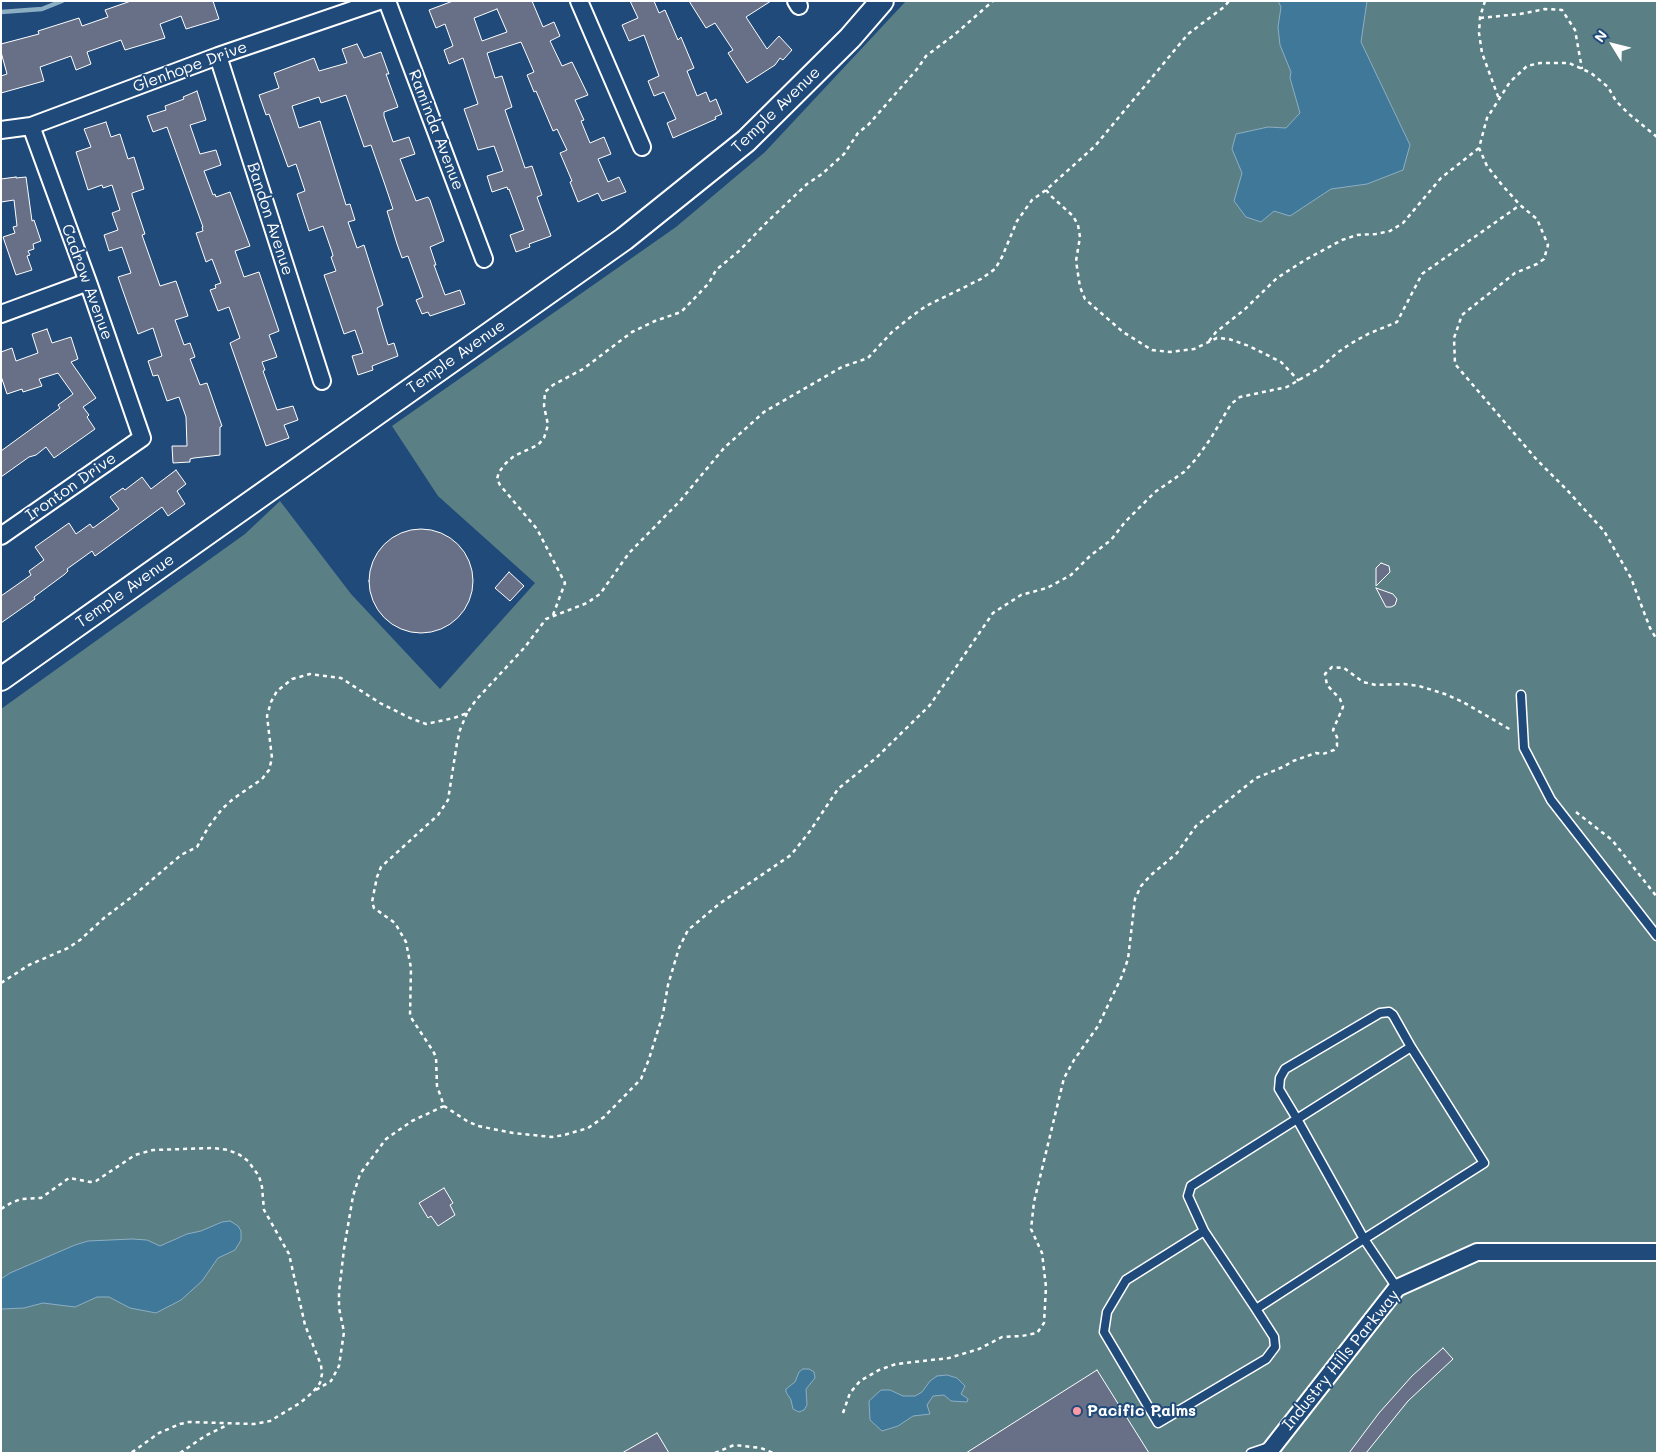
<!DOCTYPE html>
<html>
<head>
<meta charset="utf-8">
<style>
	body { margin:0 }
	#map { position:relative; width:1658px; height:1454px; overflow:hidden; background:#1f4a7a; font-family:Mali,sans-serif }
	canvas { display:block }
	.frame { position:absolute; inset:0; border:2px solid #fff; pointer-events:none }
	.north { position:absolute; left:1588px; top:20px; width:50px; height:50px; -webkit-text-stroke:4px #1f4a7a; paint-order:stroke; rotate:306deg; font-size:14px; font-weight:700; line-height:20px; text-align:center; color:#fff }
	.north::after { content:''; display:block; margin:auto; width:18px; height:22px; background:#fff; clip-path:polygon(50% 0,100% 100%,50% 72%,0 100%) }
</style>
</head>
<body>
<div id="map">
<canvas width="1658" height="1454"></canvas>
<div class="frame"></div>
<div class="north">N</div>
</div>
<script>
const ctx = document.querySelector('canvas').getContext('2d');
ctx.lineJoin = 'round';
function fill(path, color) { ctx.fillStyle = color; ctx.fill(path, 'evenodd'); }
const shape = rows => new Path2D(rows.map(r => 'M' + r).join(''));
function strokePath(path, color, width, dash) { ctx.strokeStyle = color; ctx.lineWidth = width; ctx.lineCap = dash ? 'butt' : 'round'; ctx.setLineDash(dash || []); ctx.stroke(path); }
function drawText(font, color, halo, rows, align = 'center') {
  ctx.font = font + ' Mali,sans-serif'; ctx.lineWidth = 4; ctx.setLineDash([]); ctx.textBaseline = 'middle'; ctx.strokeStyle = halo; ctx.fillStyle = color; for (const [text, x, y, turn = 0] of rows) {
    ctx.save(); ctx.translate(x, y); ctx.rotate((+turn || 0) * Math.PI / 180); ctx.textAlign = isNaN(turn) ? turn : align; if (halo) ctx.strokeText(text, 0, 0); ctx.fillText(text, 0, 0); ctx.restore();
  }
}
const green = shape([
	[906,1,1657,1,1657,1453,1,1453,1,709,245,534,280,501,351,594,440,689,535,583,438,496,392,426,676,227,765,152]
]);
const water = shape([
	[1278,1,1367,1,1361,42,1410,145,1403,170,1367,184,1331,189,1290,216,1274,211,1261,222,1246,217,1234,201,1242,173,1232,149,1236,134,1268,127,1286,128,1300,113,1290,78,1291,72,1280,45,1278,27,1281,7,1278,1],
	[230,1221,238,1226,241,1231,241,1240,235,1250,218,1258,202,1281,181,1300,156,1313,130,1308,109,1297,97,1297,75,1307,43,1303,24,1308,2,1309,1,1307,1,1279,10,1273,75,1245,88,1241,132,1239,147,1240,160,1246,187,1234,201,1231,222,1222,230,1221],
	[803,1369,809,1369,814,1372,815,1378,806,1389,807,1405,804,1410,799,1412,793,1409,791,1400,786,1392,786,1389,795,1382,799,1372,803,1369],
	[937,1376,947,1375,957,1378,965,1386,961,1394,968,1399,967,1402,951,1401,944,1395,933,1396,927,1405,930,1414,913,1416,898,1426,882,1431,870,1420,869,1401,881,1390,890,1390,903,1396,915,1396,922,1392,930,1381,937,1376]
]);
const stream = shape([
	[1,12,42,9,62,1]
]);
const building = shape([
	[131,1,213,1,219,19,186,29,181,16,160,24,165,38,125,50,121,40,87,52,91,64,76,70,71,56,40,67,44,81,1,93,1,76,7,74,1,52,1,44,39,34,38,31,79,18,82,26,108,17,105,10,131,1],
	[453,1,532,1,543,27,554,22,560,36,550,41,562,66,572,62,588,95,575,100,584,120,581,121,590,143,604,137,611,154,598,159,608,182,619,177,626,192,602,201,598,193,578,202,570,182,572,181,560,153,567,150,557,129,553,131,536,91,534,92,527,75,534,72,521,42,487,53,495,78,502,76,512,107,505,110,525,168,532,166,542,195,537,197,551,236,529,244,530,247,516,252,510,235,524,230,509,189,508,190,507,187,492,192,487,176,503,171,494,146,478,150,473,135,464,109,478,104,463,58,449,64,444,50,453,46,445,24,436,28,429,10,453,1],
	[497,9,507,32,482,41,474,18,497,9],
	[630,1,654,1,659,13,665,10,678,40,681,37,694,68,687,71,697,96,706,92,710,102,716,99,722,114,715,117,716,119,673,138,667,123,676,119,664,92,654,96,648,81,659,76,644,35,629,41,622,25,638,18,630,1],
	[689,1,771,1,746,17,767,49,779,36,792,50,783,60,780,58,775,65,747,83,728,53,733,50,715,23,706,28,689,1],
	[357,44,364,58,381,52,389,74,386,74,398,107,384,112,384,116,393,142,409,137,415,154,400,159,416,201,428,197,430,200,444,241,430,247,436,265,434,265,445,295,460,290,465,304,430,316,428,312,422,314,416,300,423,297,408,256,402,258,397,244,387,211,393,209,385,185,371,145,364,147,346,95,321,103,319,97,292,106,299,128,320,121,346,205,350,204,355,220,348,222,357,248,364,245,383,305,377,308,381,322,388,345,394,343,398,356,372,366,373,370,358,375,352,356,363,353,355,330,344,334,324,275,336,271,331,257,333,256,332,252,323,226,309,231,297,194,305,191,296,164,288,167,269,114,266,115,259,95,279,88,274,73,314,58,319,71,347,63,342,49,357,44],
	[197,91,206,120,190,125,200,154,216,150,221,165,204,171,213,195,215,194,216,197,230,192,250,246,235,251,244,277,259,272,279,331,269,335,277,357,262,362,265,370,263,371,277,410,293,406,298,420,284,425,289,438,266,446,230,343,240,338,229,307,218,311,210,290,216,288,215,285,221,283,212,259,206,262,196,233,203,231,202,227,203,227,167,127,153,132,147,116,166,110,165,106,184,99,183,97,197,91],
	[106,122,111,137,120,134,128,159,134,157,144,189,132,193,132,195,145,234,142,235,160,286,176,281,188,316,175,320,184,345,190,343,195,357,190,359,200,385,207,383,222,426,220,427,220,455,194,458,190,459,190,462,173,463,172,446,187,446,186,417,179,397,167,401,158,375,153,376,148,361,162,356,153,328,138,334,118,277,131,273,122,247,109,251,104,235,118,230,112,213,120,210,112,185,103,188,102,185,88,190,76,152,91,147,84,129,106,122],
	[16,177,16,178,26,177,32,221,34,220,41,241,33,244,34,249,28,251,30,255,27,256,32,270,16,275,3,237,15,233,13,227,17,226,14,200,1,202,1,179,16,177],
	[47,329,52,343,71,337,78,359,71,362,96,398,83,407,89,415,87,417,95,429,54,458,46,447,36,455,29,457,1,477,1,451,60,408,58,405,73,394,58,373,39,379,42,386,23,392,22,389,7,394,1,376,1,352,12,348,16,361,38,353,32,334,47,329],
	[176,470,186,484,177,491,185,504,168,516,162,507,95,556,92,551,67,569,68,571,65,574,34,597,35,599,1,623,1,596,31,575,29,571,44,560,35,547,69,523,76,534,90,524,93,528,119,509,110,497,123,488,125,490,142,477,151,489,176,470],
	'369 581a52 52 0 1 1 104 0a52 52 0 1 1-104 0Z',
	[1381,563,1389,566,1390,572,1376,586,1376,568,1381,563],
	[509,572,524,586,510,601,495,588,509,572],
	[1376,588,1393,594,1397,599,1395,605,1391,607,1386,607,1376,588],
	[444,1188,453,1203,450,1205,455,1215,438,1226,431,1216,428,1218,419,1203,444,1188],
	[1443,1348,1453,1359,1408,1401,1366,1453,1349,1453,1379,1413,1412,1376,1443,1348],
	[1097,1370,1149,1453,966,1453,1097,1370],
	[657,1433,669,1453,622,1453,657,1433]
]);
const path = shape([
	[1485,1,1480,17,1479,33,1482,53,1499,99],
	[1480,18,1520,14,1545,9,1562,10,1575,30,1582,69],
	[1657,137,1629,114,1616,101,1608,87,1591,73,1569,63,1540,63,1527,66,1510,82,1487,118,1479,148,1487,166,1502,185,1520,205,1537,219,1548,245,1544,259,1537,264,1515,273,1462,315,1454,338,1455,364,1537,460,1567,490,1604,531,1631,578,1650,628,1657,640],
	[1046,190,1051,196,1073,216,1078,225,1080,237,1076,261,1080,287,1085,299,1123,332,1152,350,1170,352,1194,349,1217,338,1229,339,1249,346,1281,362,1299,381],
	[1209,341,1216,332,1244,310,1277,278,1305,260,1342,240,1357,235,1376,234,1390,231,1403,223,1441,178,1479,148],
	[553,615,565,583,537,529,500,485,497,479,499,472,506,463,514,456,538,445,544,438,548,425,544,406,545,392,553,385,583,369,632,332,655,321,681,312,688,305,709,283,716,270,739,251,768,221,807,184,822,174,844,154,858,133,869,124,918,68,926,56,954,35,993,1],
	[467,713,460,730,457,743,448,800,438,815,381,867,377,877,372,902,374,908,395,923,406,942,411,968,410,1016,433,1051,436,1057,437,1086,444,1106,467,1121,478,1126,513,1133,552,1137,564,1135,588,1128,604,1117,641,1079,649,1059,663,1014,668,985,679,948,688,930,719,904,791,855,810,831,838,789,876,758,930,705,993,613,1021,595,1047,588,1071,575,1090,556,1111,540,1125,522,1155,492,1184,472,1196,459,1211,438,1231,404,1240,397,1287,387,1321,367,1337,353,1350,344,1368,334,1397,322,1422,274,1520,205],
	[1576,812,1612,840,1657,897],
	[1,983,29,965,68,948,80,940,104,918,133,896,181,855,197,847,209,826,222,809,233,799,262,779,269,770,272,758,267,716,271,702,277,691,292,679,310,674,341,678,380,703,410,718,426,724,454,718,467,713,476,700,525,647,546,619,587,603,600,594,629,553,680,501,724,448,764,412,842,367,868,358,892,332,912,316,926,306,981,279,995,269,1002,257,1017,221,1032,200,1046,190,1095,146,1188,34,1224,7,1229,1],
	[1,1209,11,1203,21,1199,41,1198,69,1178,90,1182,96,1181,135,1155,153,1150,213,1148,228,1150,240,1155,248,1161,259,1176,262,1187,264,1210,289,1254,305,1325,321,1365,322,1374,320,1383,313,1392,300,1403,270,1421,254,1424,189,1422,180,1424,159,1433,131,1453],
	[316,1390,331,1381,339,1366,344,1332,339,1308,339,1292,344,1249,353,1196,360,1174,386,1139,412,1121,444,1106],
	[843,1413,850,1393,860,1381,879,1370,896,1364,949,1358,979,1349,1002,1337,1022,1336,1037,1333,1044,1323,1046,1287,1042,1253,1031,1229,1034,1202,1064,1078,1074,1060,1098,1026,1122,976,1128,959,1135,899,1141,886,1151,875,1177,853,1196,826,1256,778,1283,767,1293,761,1316,753,1323,754,1334,750,1337,746,1337,737,1333,730,1343,707,1340,699,1327,685,1325,674,1332,667,1344,668,1363,682,1376,685,1404,684,1419,686,1445,694,1463,702,1511,730],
	[180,1453,205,1436,227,1425],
	[715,1453,734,1445,761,1448,773,1453]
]);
const service = shape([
	[1521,695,1524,748,1551,800,1657,936],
	[1204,1231,1256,1309],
	[1397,1288,1364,1239,1256,1309,1274,1337,1275,1347,1266,1359,1158,1423,1104,1332,1107,1312,1126,1280,1204,1231,1188,1196,1191,1186,1297,1119,1411,1047,1484,1163,1364,1239,1297,1119,1279,1089,1280,1078,1285,1069,1380,1013,1389,1012,1393,1015,1411,1047],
	[1251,1453,1269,1447]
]);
const minor = shape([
	[387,1,484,259],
	[579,1,642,147],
	[796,1,799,6],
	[218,56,322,381],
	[1,130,31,126,218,56,379,1],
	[1,314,88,282],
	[1,536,142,438,88,282,31,126],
	[1268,1453,1397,1288,1477,1252,1657,1252]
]);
const secondary = shape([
	[1,679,624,239,746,141,850,38,882,1]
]);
const markers = [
	[1077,1411,5,"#ff9aa2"]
];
const streetNames = [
	["Glenhope Drive",190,67,-20],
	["Temple Avenue",776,110,-44],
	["Raminda Avenue",436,130,69],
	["Bandon Avenue",270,219,72],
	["Cadrow Avenue",87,282,70],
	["Temple Avenue",456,357,-35],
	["Ironton Drive",71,487,-35],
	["Temple Avenue",125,591,-35],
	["Industry Hills Parkway",1341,1360,-51]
];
const poiNames = [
	["Pacific Palms",1087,1411]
];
fill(green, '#5a8086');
fill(water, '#40789a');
strokePath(water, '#8caec2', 1);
strokePath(stream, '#8caec2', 4.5);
fill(building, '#677087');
strokePath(building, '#fff', 1);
strokePath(service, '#fff', 11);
strokePath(minor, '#fff', 20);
strokePath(secondary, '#fff', 26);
strokePath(path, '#fff', 2.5, [4, 4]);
strokePath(service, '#1f4a7a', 8);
strokePath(minor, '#1f4a7a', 16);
strokePath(secondary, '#1f4a7a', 22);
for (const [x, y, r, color] of markers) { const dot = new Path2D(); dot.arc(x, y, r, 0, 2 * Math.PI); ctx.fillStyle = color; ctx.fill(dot); strokePath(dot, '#1f4a7a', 2); }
drawText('16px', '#fff', '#1f4a7a', streetNames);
drawText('bold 16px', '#fff', '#1f4a7a', poiNames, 'left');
</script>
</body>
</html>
